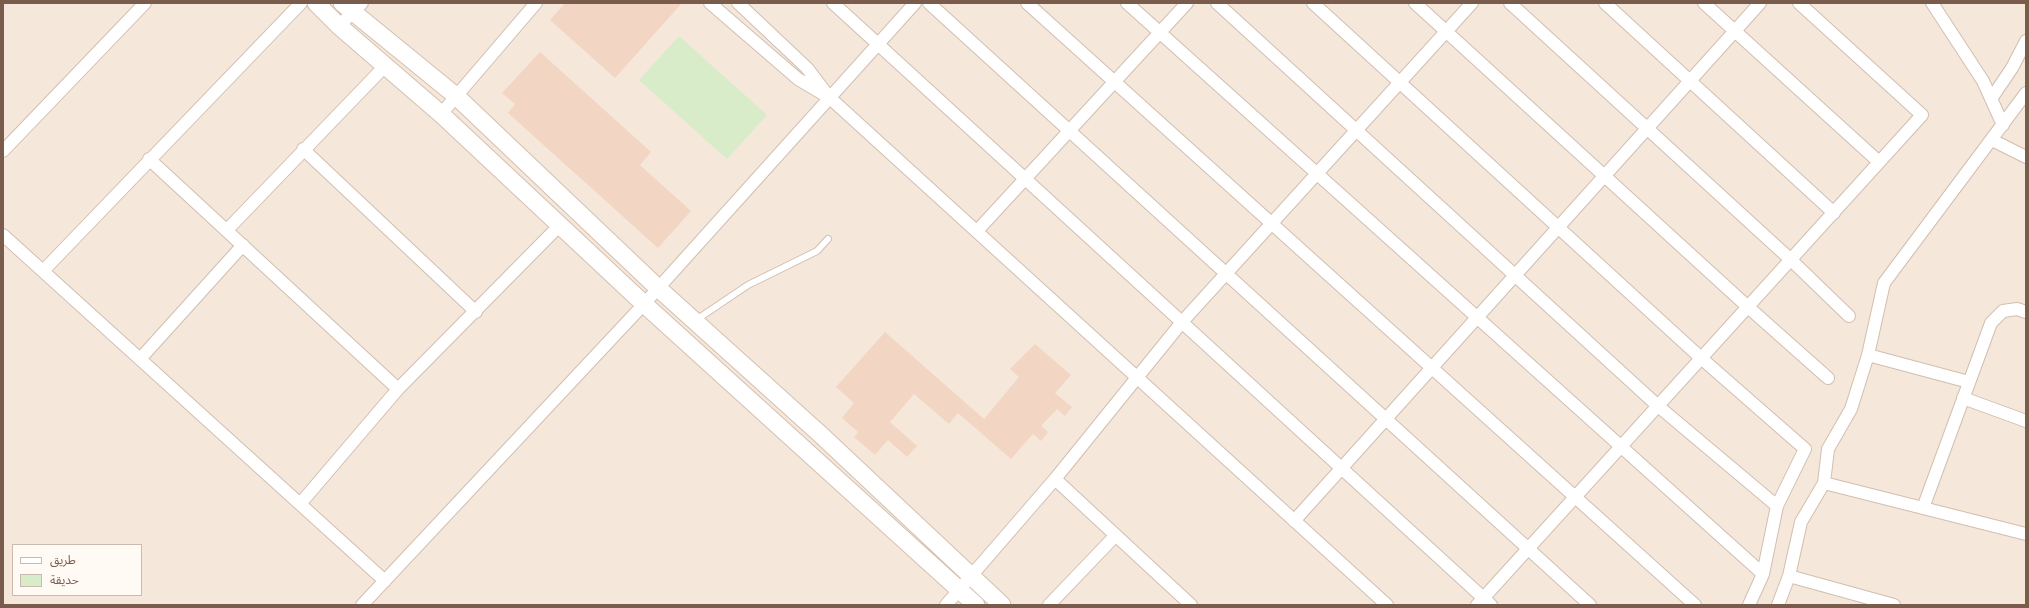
<!DOCTYPE html>
<html>
<head>
<meta charset="utf-8">
<style>
	body { margin:0 }
	#map { position:relative; width:2029px; height:608px; overflow:hidden; background:#fdf6ec; font-family:"Fira Sans Condensed","Noto Sans Arabic",sans-serif }
	canvas { display:block }
	.frame { position:absolute; inset:0; border:4px solid #7a5c4d; pointer-events:none }
	.legend { position:absolute; left:12px; top:544px; width:130px; height:52px; box-sizing:border-box; background:#fffaf3; border:1px solid #cabbb1; margin:0; padding:5px 7px; list-style:none; font-size:12px; color:#7a5c4d }
	.legend li { display:flex; align-items:center; gap:8px; height:20px }
	.legend b { width:20px; border:1px solid #cabbb1 }
</style>
</head>
<body>
<div id="map">
<canvas width="2029" height="608"></canvas>
<div class="frame"></div>
<ul class="legend">
<li><b style="height:5px;background:#fff"></b>طريق</li>
<li><b style="height:11px;background:#d8ecc9"></b>حديقة</li>
</ul>
</div>
<script>
const ctx = document.querySelector('canvas').getContext('2d');
ctx.lineJoin = 'round';
function fill(path, color) { ctx.fillStyle = color; ctx.fill(path, 'evenodd'); }
const shape = rows => new Path2D(rows.map(r => 'M' + r).join(''));
function strokePath(path, color, width, dash) { ctx.strokeStyle = color; ctx.lineWidth = width; ctx.lineCap = dash ? 'butt' : 'round'; ctx.setLineDash(dash || []); ctx.stroke(path); }
const residential = shape([
	[3,3,2026,3,2026,605,3,605],
	[13,545,141,545,141,595,13,595]
]);
const green = shape([
	[679,36,767,115,727,159,639,80]
]);
const building = shape([
	[565,3,682,3,615,78,550,20],
	[540,52,651,152,640,165,691,211,658,248,508,113,515,104,502,93],
	[885,332,984,419,1019,377,1010,369,1035,344,1071,375,1055,393,1072,407,1065,416,1057,409,1041,426,1048,432,1041,441,1033,434,1011,459,958,413,949,424,914,394,890,422,917,446,907,457,888,440,875,455,854,437,858,432,842,418,854,403,836,387]
]);
const lane = shape([
	[696,320,748,285,817,251,828,239]
]);
const street = shape([
	[710,3,798,79,830,98,1387,605],
	[738,3,807,68,826,93],
	[833,3,1491,605],
	[929,3,1590,605],
	[1027,3,1695,605],
	[1127,3,1763,574],
	[1217,3,1658,406,1777,506],
	[1313,3,1701,358,1805,449,1777,506,1763,574,1749,605],
	[1415,3,1748,307,1828,378],
	[1510,3,1790,259,1849,316],
	[1605,3,1834,213],
	[1704,3,1879,162],
	[1932,3,1983,81,2003,125],
	[339,26,362,3],
	[1991,99,2012,68,2026,41],
	[441,114,536,3],
	[1992,140,2026,157],
	[303,149,476,312],
	[3,151,145,3],
	[149,159,398,389],
	[227,230,385,66],
	[977,231,1187,3],
	[3,235,385,581],
	[43,271,301,3],
	[1868,355,1969,382],
	[140,359,243,245],
	[1963,398,2026,421],
	[1055,479,1191,605],
	[1824,483,2026,534],
	[300,504,398,389,559,226],
	[1923,508,1991,323,2003,311,2017,309,2026,312],
	[1294,521,1760,3],
	[1789,576,1894,605],
	[362,605,644,304,915,3],
	[946,605,1055,479,1182,322,1472,3],
	[1049,605,1116,535],
	[1477,605,1922,115,1799,3],
	[1778,605,1789,576,1801,522,1824,483,1828,449,1851,409,1868,355,1884,283,2026,93]
]);
const secondary = shape([
	[316,3,339,26,441,114,644,304,976,605],
	[342,3,456,96,658,288,820,434,1002,605]
]);
fill(residential, '#f5e8da');
fill(green, '#d8ecc9');
fill(building, '#f3d5c3');
strokePath(lane, '#d1beb0', 8);
strokePath(street, '#d1beb0', 14);
strokePath(secondary, '#d6c0b0', 19);
strokePath(lane, '#fff', 6);
strokePath(street, '#fff', 12);
strokePath(secondary, '#fff', 17);
</script>
</body>
</html>
